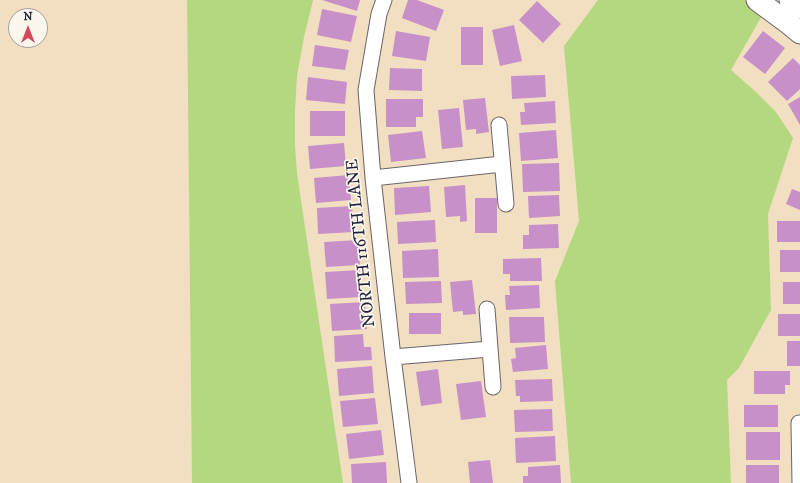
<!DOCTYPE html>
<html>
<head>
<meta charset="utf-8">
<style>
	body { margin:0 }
	#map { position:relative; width:800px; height:483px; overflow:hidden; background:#f2dfc1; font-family:"IM FELL DW Pica",serif }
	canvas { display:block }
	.north { position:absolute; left:8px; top:8px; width:40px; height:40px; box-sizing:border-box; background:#fbf7ec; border:1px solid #a4a2a5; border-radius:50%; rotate:0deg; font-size:11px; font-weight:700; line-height:16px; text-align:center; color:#22223b }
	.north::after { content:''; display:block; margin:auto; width:14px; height:18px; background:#d1495b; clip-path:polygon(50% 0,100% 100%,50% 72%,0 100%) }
</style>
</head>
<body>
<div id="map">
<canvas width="800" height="483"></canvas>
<div class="north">N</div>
</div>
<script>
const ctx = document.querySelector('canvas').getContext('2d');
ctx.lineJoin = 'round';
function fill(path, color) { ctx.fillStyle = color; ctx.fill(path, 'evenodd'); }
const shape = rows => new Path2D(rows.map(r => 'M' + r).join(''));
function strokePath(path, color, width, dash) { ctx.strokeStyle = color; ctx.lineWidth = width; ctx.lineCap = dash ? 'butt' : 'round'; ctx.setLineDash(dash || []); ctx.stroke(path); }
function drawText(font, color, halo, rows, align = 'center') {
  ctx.font = font + ' "IM FELL DW Pica",serif'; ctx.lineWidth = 3.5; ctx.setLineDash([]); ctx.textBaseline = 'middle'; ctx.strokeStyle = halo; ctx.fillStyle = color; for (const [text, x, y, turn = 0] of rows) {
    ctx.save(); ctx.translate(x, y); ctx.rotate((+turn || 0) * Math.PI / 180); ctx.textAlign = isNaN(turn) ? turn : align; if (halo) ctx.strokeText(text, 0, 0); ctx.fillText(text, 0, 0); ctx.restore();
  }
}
const green = shape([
	[187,0,313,0,304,37,297,76,295,111,295,146,297,173,302,207,343,483,192,483],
	[598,0,771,0,731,70,756,92,776,112,793,138,768,214,771,310,739,368,727,380,731,483,571,483,555,281,579,221,564,46]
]);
const building = shape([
	[322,0,360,0,357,11],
	[408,0,417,0,444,10,436,31,402,18],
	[537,1,561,24,543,43,519,20],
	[322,9,357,16,351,42,317,35],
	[514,25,522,61,500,66,492,30],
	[461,27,483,27,483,65,461,65],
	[396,31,430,37,426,61,392,56],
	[763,31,785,48,765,74,743,57],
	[315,45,349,50,345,70,312,66],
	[793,58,800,65,800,89,787,101,768,82],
	[390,68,422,69,422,91,389,90],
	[545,75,546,97,512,99,511,76],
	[308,77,347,82,345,104,306,100],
	[800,97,800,125,788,104],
	[485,98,489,132,476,134,476,129,466,130,463,100],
	[386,99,423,99,423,117,416,117,416,127,386,127],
	[555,101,556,123,521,125,520,112,525,112,524,103],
	[459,108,463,147,442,149,438,110],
	[310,111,345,111,345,136,310,136],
	[556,130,558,158,521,161,519,133],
	[422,131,426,158,391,162,388,135],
	[344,143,346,166,310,169,308,146],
	[559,163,560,191,523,192,522,164],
	[349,175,351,200,316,203,314,178],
	[465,185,467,221,460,222,460,216,446,217,444,187],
	[429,186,431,212,395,215,394,188],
	[792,189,800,192,800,210,786,204],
	[559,195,560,216,529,218,528,196],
	[475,198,497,198,497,233,475,233],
	[352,206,354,232,318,234,317,208],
	[435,220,436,242,398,244,397,222],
	[777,221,800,221,800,242,777,242],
	[558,224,559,248,523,249,523,235,529,235,529,225],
	[358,240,360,265,326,267,324,242],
	[438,249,439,277,403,278,402,251],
	[780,250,800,250,800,272,780,272],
	[541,258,542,281,510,281,510,274,503,274,503,259],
	[360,270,362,297,327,299,325,272],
	[472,280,476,314,463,315,463,311,453,312,450,282],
	[441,281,442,303,406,304,405,282],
	[783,282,800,282,800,304,783,304],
	[539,285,540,308,506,310,505,295,510,295,509,286],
	[365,302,367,329,332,331,330,304],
	[409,313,441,313,441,334,409,334],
	[778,314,800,314,800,336,778,336],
	[509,317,544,317,545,342,510,343],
	[363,334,364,347,371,347,372,360,335,362,334,336],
	[787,341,800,341,800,366,787,366],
	[546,345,548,369,513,372,511,359,516,358,515,348],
	[372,366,374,393,339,396,337,369],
	[438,369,442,403,421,406,416,372],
	[754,371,790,371,790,385,785,385,785,394,754,394],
	[552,379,553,401,520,402,520,396,516,396,515,380],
	[481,381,486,417,461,420,456,384],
	[375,398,378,424,343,427,340,401],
	[744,405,778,405,778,427,744,427],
	[552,409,553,431,515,432,514,410],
	[381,430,384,455,349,459,346,434],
	[746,432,780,432,780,460,746,460],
	[555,436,556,461,516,463,515,438],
	[490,460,493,483,470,483,468,462],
	[386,462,387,483,352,483,351,464],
	[560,465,561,483,523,483,523,476,528,476,528,467],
	[746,465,779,465,779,483,746,483]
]);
const street = shape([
	[384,0,379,14,366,90,373,178,393,357,409,483],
	[499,125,506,204],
	[373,178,502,164],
	[487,309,493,387],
	[393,357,490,349],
	[799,423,800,483]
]);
const secondary = shape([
	[757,0,788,23,800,33],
	[790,0,800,8]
]);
const streetNames = [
	["NORTH 116TH LANE",362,243,-96]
];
fill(green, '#b4d880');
fill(building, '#c790c9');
strokePath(street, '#6b646a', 17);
strokePath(secondary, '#6b646a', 23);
strokePath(street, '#fff', 15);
strokePath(secondary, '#fff', 21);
drawText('17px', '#22223b', '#fbf7ec', streetNames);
</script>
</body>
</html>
